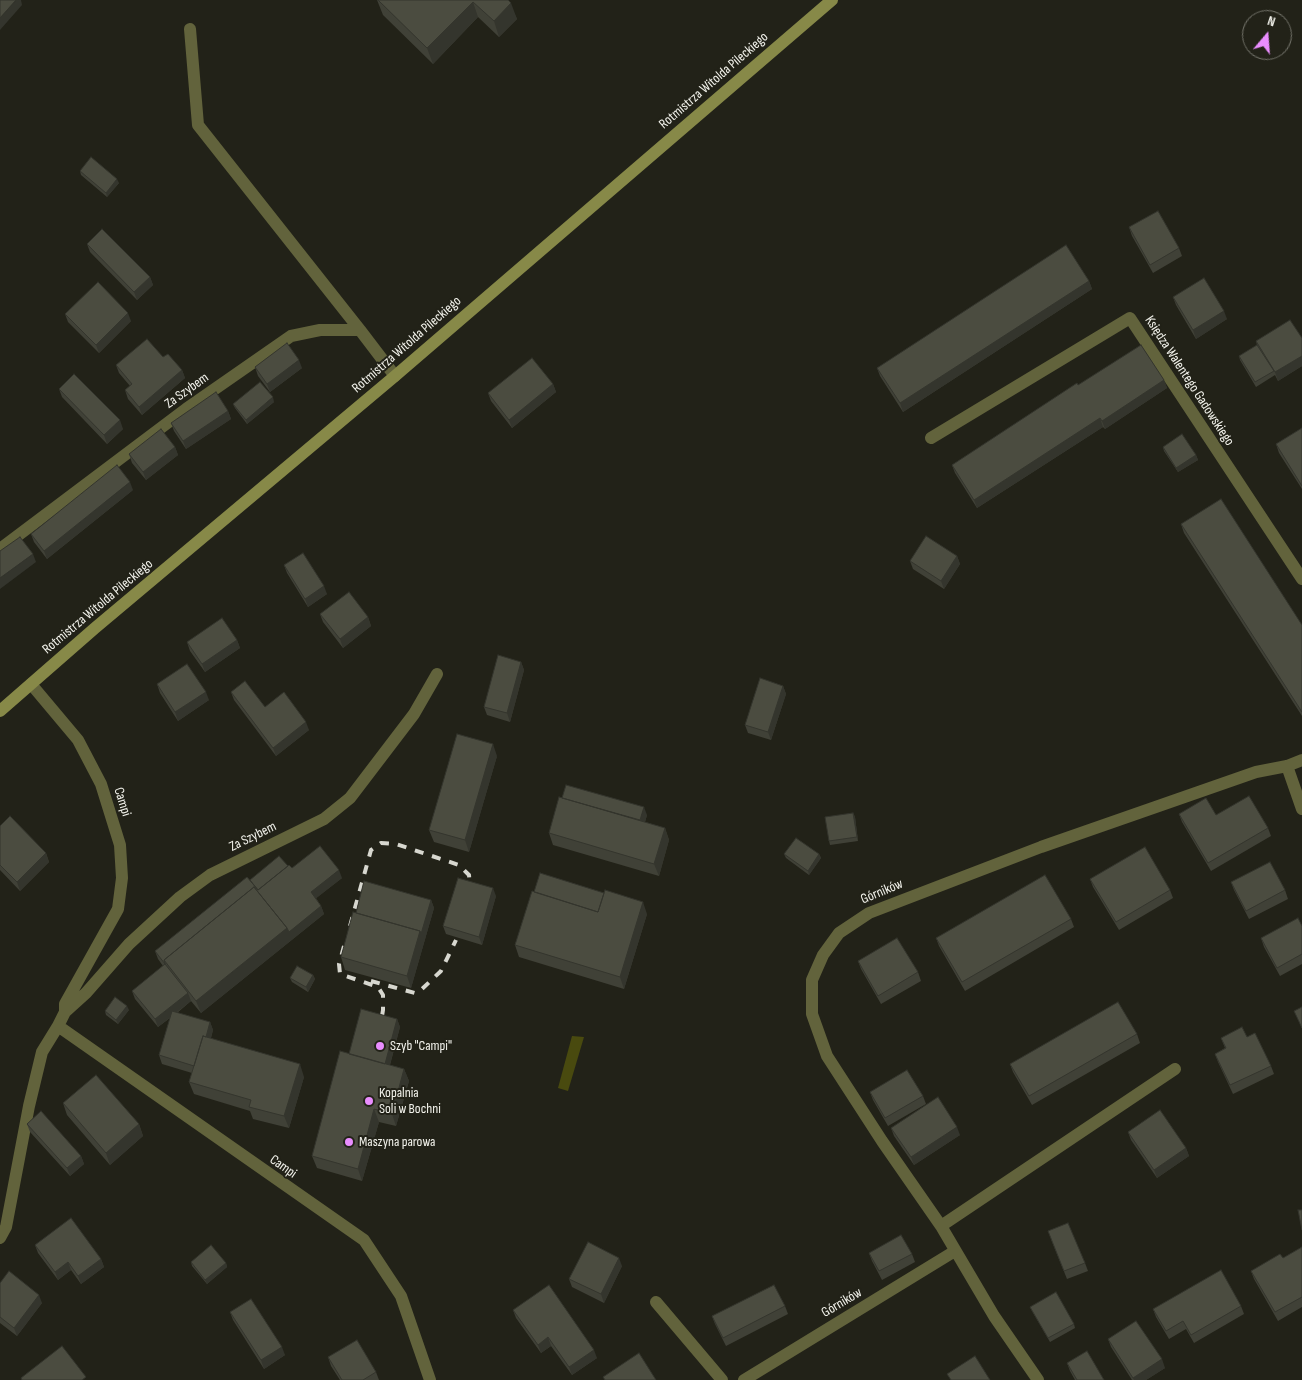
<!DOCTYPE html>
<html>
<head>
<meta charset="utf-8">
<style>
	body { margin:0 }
	#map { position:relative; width:1302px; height:1380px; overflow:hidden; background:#222218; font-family:"Sofia Sans Condensed",sans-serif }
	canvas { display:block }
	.north { position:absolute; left:1242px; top:10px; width:50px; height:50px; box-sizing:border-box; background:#222218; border:1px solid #76766d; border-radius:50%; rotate:18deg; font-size:14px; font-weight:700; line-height:20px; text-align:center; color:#f3f3ec }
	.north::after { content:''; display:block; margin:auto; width:18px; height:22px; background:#e98dfe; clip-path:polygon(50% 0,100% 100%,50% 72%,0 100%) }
</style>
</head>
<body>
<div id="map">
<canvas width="1302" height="1380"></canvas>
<div class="north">N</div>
</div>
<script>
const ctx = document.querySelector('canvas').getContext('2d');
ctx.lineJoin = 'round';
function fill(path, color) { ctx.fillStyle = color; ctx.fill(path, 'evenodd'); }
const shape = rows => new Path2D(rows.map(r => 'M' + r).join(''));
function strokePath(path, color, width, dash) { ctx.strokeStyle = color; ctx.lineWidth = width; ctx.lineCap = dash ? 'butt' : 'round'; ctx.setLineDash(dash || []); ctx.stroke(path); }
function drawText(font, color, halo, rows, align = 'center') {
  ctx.font = font + ' "Sofia Sans Condensed",sans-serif'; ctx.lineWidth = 4; ctx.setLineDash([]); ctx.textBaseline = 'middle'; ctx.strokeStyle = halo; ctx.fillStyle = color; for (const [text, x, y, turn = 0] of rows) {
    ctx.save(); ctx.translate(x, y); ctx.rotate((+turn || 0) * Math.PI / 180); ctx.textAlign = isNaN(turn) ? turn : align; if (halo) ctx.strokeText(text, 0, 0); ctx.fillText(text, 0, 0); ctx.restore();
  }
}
const green = shape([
	[572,1036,584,1037,568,1091,558,1088]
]);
const street = shape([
	[190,29,198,125,360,330],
	[931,438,1130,318,1302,579],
	[0,549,186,409,291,336,320,330,360,330,395,376],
	[1287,766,1302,809],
	[65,1012,86,993,129,944,180,897,210,875,324,819,350,798,414,714,437,674],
	[58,1026,364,1240,401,1296,430,1380],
	[941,1226,1175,1069],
	[0,1238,6,1227,29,1106,42,1052,58,1026,65,1012,65,1004,118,909,122,878,120,845,101,784,78,740,31,684],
	[656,1302,722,1380],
	[744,1380,955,1251],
	[1038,1380,994,1316,941,1226,882,1141,827,1056,812,1014,812,980,823,955,839,933,869,913,1041,847,1256,772,1287,766,1302,760]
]);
const secondary = shape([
	[0,711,95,628,395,376,832,0]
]);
const rail = shape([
	[350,926,371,850,381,843,396,844,459,865,469,875,470,887],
	[344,946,339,964,340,974,378,987,383,995,383,1010,380,1028],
	[371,981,415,993,422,989,441,971,456,940]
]);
const wall = shape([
	[377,0,508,0,517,19,499,37,478,17,433,64,383,15],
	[80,171,119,183,107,197,81,175],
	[1129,227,1179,248,1182,256,1153,273,1132,236],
	[87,244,150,277,153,285,137,300,90,252],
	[1089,281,1092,289,903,412,880,376,877,368],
	[1173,297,1227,319,1196,339,1176,305],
	[65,314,131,321,99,353,68,322],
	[1302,338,1302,366,1278,381,1275,375,1256,387,1240,360,1239,356,1257,345,1256,341],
	[163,357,182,370,185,378,142,415,128,399,125,390,130,386,119,373,116,365],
	[255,367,302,368,270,392,258,376],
	[1164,380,1167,388,1105,429,1103,427,977,508,955,473,952,465,1078,385],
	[553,384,556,392,512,428,491,401,488,393],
	[59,389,123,429,107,444,62,397],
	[274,402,247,424,235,408,233,404],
	[228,411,231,419,186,449,174,431,171,423],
	[1302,428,1302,489,1279,453,1276,444],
	[175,447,178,455,146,480,132,463,129,454],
	[1163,447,1196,455,1198,460,1178,472,1164,451],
	[133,490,47,559,34,542,31,534],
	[1181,524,1302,625,1302,716,1184,533],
	[957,556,960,564,944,589,913,569,910,561],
	[284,565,327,594,308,607,287,573],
	[320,614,368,617,371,626,343,648,323,622],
	[237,640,240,648,205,672,190,651,187,642],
	[521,662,524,670,510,722,487,715,484,707],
	[157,684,209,700,178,721,160,693],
	[783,686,786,694,771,740,748,733,745,725],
	[231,692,309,730,276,756,234,700],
	[497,756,469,852,434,842,429,830],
	[853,813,855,817,858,841,830,845,829,841],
	[1179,814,1268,828,1271,836,1211,871,1182,822],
	[647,815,645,822,665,828,669,840,659,876,553,845,549,833],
	[0,826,46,853,49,862,20,891,0,870],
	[784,854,819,854,821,858,809,875,786,858],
	[288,866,292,868,342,878,316,898,321,906,324,914,201,1013,191,1001,177,1013,210,1022,213,1030,211,1038,304,1077,289,1128,253,1119,250,1111,194,1094,189,1082,192,1073,162,1064,159,1055,170,1018,158,1027,135,999,132,991,163,966,158,959,155,951,250,880],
	[1090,879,1170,890,1173,898,1119,930,1093,887],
	[1231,882,1285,890,1288,899,1249,919,1234,890],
	[534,892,647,914,624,989,519,957,515,945],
	[496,896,482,945,446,934,443,926],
	[431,900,434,908,411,988,345,970,341,957,356,913],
	[1071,919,1074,927,965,991,939,946,936,938],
	[1302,926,1302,964,1280,976,1264,947,1261,938],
	[858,961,918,972,921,981,881,1004,861,969],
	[313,975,315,979,308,992,292,982,290,978],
	[129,1010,118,1024,106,1015,105,1011],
	[397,1019,400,1027,390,1065,404,1069,409,1081,396,1126,379,1122,362,1181,317,1168,312,1156,349,1054],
	[1137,1034,1140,1043,1032,1105,1013,1072,1010,1064],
	[1247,1037,1271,1066,1274,1074,1233,1094,1218,1062,1215,1054,1225,1048,1221,1038],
	[870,1092,923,1096,926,1104,888,1126,873,1100],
	[63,1103,139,1124,143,1136,110,1165,67,1115],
	[27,1124,81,1156,84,1164,70,1176,30,1132],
	[891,1128,960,1135,914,1165,894,1136],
	[1128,1132,1186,1148,1189,1156,1157,1178,1131,1140],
	[1051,1239,1085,1263,1088,1271,1067,1279],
	[35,1245,101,1259,104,1267,81,1284,71,1270,58,1280,38,1253],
	[1302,1247,1302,1307,1278,1321,1254,1279,1251,1271,1283,1258],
	[869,1253,912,1254,915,1262,882,1280,872,1261],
	[191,1262,226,1263,227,1267,207,1284,192,1266],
	[622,1266,604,1303,572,1287,569,1279],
	[0,1283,42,1303,17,1336,0,1323],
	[785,1306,788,1314,726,1346,715,1324,712,1316],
	[1241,1306,1244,1314,1194,1343,1186,1329,1169,1339,1156,1317,1153,1309],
	[1030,1307,1074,1324,1075,1328,1050,1342,1032,1311],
	[513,1310,597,1358,572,1375,551,1346,541,1353,516,1318],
	[230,1312,285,1355,264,1369,233,1320],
	[1108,1339,1165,1368,1146,1380,1132,1380,1111,1347],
	[328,1357,376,1372,379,1380,340,1380,331,1366],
	[1067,1363,1104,1380,1075,1380,1070,1371]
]);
const shadedWall = shape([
	[16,0,21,0,22,5,0,30,0,18],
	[473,2,478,17,433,64,427,48],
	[511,3,517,19,499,37,494,21],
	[117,179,119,183,107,197,106,193],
	[150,277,153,285,137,300,134,292],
	[1089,281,1092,289,903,412,900,403],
	[1224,311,1227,319,1196,339,1193,330],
	[128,313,131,321,99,353,96,345],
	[1302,356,1302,366,1278,381,1275,372],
	[299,360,302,368,270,392,267,384],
	[182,370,185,378,142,415,139,407],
	[1164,380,1167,388,1105,429,1102,421],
	[553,384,556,392,512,428,509,420],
	[273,397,274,402,247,424,246,420],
	[228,411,231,419,186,449,183,441],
	[1100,418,1103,427,977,508,974,500],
	[120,420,123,429,107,444,104,435],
	[175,447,178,455,146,480,143,472],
	[1196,455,1198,460,1178,472,1176,468],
	[130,482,133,490,47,559,44,551],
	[33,554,36,562,0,589,0,578],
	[957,556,960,564,944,589,941,581],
	[324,586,327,594,308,607,305,599],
	[368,617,371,626,343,648,340,639],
	[237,640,240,648,205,672,202,664],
	[521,662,524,670,510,722,507,713],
	[783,686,786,694,771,740,768,732],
	[206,692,209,700,178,721,175,712],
	[306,722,309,730,276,756,273,748],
	[493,744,497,756,469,852,465,840],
	[644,807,647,815,642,832,639,824],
	[853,813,855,817,858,841,857,837],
	[665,828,669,840,659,876,654,864],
	[46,853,49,862,20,891,17,882],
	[819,854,821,858,809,875,808,871],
	[339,870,342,878,314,900,311,892],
	[493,888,496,896,482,945,479,937],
	[431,900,434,908,411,988,407,976,420,931],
	[643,902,647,914,624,989,620,977],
	[321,906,324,914,201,1013,196,1001,287,928],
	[313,975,315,979,308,992,306,987],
	[188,993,191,1001,158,1027,155,1019],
	[127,1006,129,1010,118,1024,116,1020],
	[397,1019,400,1027,387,1075,384,1067],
	[210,1022,213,1030,200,1075,197,1067],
	[300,1064,304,1077,289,1128,284,1116],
	[404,1069,409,1081,396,1126,392,1114],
	[374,1109,379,1122,362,1181,358,1169],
	[139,1124,143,1136,110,1165,106,1153],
	[957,1127,960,1135,914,1165,911,1157],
	[1186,1148,1189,1156,1157,1178,1154,1170],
	[81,1156,84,1164,70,1176,67,1168],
	[619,1258,622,1266,604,1303,601,1294],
	[101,1259,104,1267,81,1284,78,1276],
	[68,1262,71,1270,58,1280,55,1272],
	[226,1263,227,1267,207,1284,205,1280],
	[39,1295,42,1303,17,1336,14,1328],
	[548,1337,551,1346,541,1353,538,1345],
	[282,1347,285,1355,264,1369,261,1360],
	[594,1350,597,1358,572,1375,569,1367],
	[1162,1359,1165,1368,1146,1380,1134,1380,1133,1378]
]);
const building = shape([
	[0,0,16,0,0,18,0,0],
	[378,0,508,0,511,3,494,21,473,2,427,48,378,0],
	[91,157,117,179,106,193,80,171,91,157],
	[1158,211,1179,248,1150,265,1129,227,1158,211],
	[102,229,150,277,134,292,87,244,102,229],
	[1066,245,1089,281,900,403,877,368,1066,245],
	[1204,278,1224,311,1193,330,1173,297,1204,278],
	[98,282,128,313,96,345,65,314,98,282],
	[1290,320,1302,338,1302,356,1275,372,1256,341,1290,320],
	[147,339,163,357,168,354,182,370,139,407,125,390,132,384,116,365,147,339],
	[287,343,299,360,267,384,255,367,287,343],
	[1141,345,1164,380,1102,421,1100,418,974,500,952,465,1077,383,1078,385,1141,345],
	[1257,345,1274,371,1255,382,1239,356,1257,345],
	[532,358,553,384,509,420,488,393,532,358],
	[74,374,120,420,104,435,59,389,74,374],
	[260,382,273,397,246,420,233,404,260,382],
	[216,392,228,411,183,441,171,423,216,392],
	[1302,428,1302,486,1276,444,1302,428],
	[161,429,175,447,143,472,129,454,161,429],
	[1182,434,1196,455,1176,468,1163,447,1182,434],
	[117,465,130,482,44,551,31,534,117,465],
	[1221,499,1302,625,1302,712,1181,524,1221,499],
	[926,536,957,556,941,581,910,561,926,536],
	[20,537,33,554,0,578,0,551,20,537],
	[303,553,324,586,305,599,284,565,303,553],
	[349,592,368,617,340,639,320,614,349,592],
	[222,618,237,640,202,664,187,642,222,618],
	[498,655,521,662,507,713,484,707,498,655],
	[187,664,206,692,175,712,157,684,187,664],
	[760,678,783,686,768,732,745,725,760,678],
	[245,681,265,707,284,692,306,722,273,748,231,692,245,681],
	[457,734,493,744,465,840,429,830,457,734],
	[566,785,644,807,640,820,562,798,566,785],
	[1249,796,1268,828,1208,863,1179,814,1206,798,1216,815,1249,796],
	[559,797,665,828,654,864,549,833,559,797],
	[853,813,857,837,829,841,825,817,853,813],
	[10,816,46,853,17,882,0,865,0,826,10,816],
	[796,838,819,854,808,871,784,854,796,838],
	[320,846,339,870,311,892,321,906,289,932,287,928,254,887,164,960,165,964,155,951,247,877,258,890,289,865,292,868,320,846],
	[1145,847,1170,890,1116,922,1090,879,1145,847],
	[279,856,288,866,258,890,250,880,279,856],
	[1270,862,1285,890,1246,911,1231,882,1270,862],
	[540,873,604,893,598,912,534,892,540,873],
	[1045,875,1071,919,962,982,936,938,1045,875],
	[458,878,493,888,479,937,443,926,458,878],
	[364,881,431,900,421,934,420,931,356,913,364,881],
	[254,887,287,928,196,1001,164,960,254,887],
	[605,890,643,902,620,977,515,945,532,891,598,912,605,890],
	[353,912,420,931,407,976,341,957,353,912],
	[1298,918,1302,926,1302,954,1277,968,1261,938,1298,918],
	[897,938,918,972,878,996,858,961,897,938],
	[165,964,188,993,155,1019,132,991,165,964],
	[297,966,313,975,306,987,290,978,297,966],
	[115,997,127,1006,116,1020,105,1011,115,997],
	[1118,1002,1137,1034,1029,1096,1010,1064,1118,1002],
	[1302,1007,1302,1028,1294,1011,1302,1007],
	[361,1009,397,1019,385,1064,349,1054,361,1009],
	[172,1011,210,1022,206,1037,203,1036,194,1066,159,1055,172,1011],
	[1242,1027,1247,1037,1255,1033,1271,1066,1230,1085,1215,1054,1226,1048,1221,1038,1242,1027],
	[203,1036,300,1064,284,1116,249,1107,251,1100,189,1082,203,1036],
	[340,1051,404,1069,392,1114,374,1109,358,1169,312,1156,340,1051],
	[907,1070,923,1096,885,1118,870,1092,907,1070],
	[96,1075,139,1124,106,1153,63,1103,96,1075],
	[938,1097,957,1127,911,1157,891,1128,938,1097],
	[1160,1110,1186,1148,1154,1170,1128,1132,1160,1110],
	[41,1111,81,1156,67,1168,27,1124,41,1111],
	[1298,1210,1302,1210,1302,1230,1298,1210],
	[71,1218,101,1259,78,1276,68,1262,55,1272,35,1245,71,1218],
	[1068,1223,1085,1263,1064,1271,1048,1231,1068,1223],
	[901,1235,912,1254,879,1271,869,1253,901,1235],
	[588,1242,619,1258,601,1294,569,1279,588,1242],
	[211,1245,226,1263,205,1280,191,1262,211,1245],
	[1302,1247,1302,1297,1275,1312,1251,1271,1280,1254,1283,1258,1302,1247],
	[1221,1270,1241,1306,1191,1335,1183,1321,1166,1331,1153,1309,1221,1270],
	[9,1271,39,1295,14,1328,0,1317,0,1283,9,1271],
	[549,1285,594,1350,569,1367,548,1337,538,1345,513,1310,549,1285],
	[774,1285,785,1306,723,1338,712,1316,774,1285],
	[1056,1292,1074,1324,1048,1338,1030,1307,1056,1292],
	[251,1299,282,1347,261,1360,230,1312,251,1299],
	[1136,1321,1162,1359,1133,1378,1108,1339,1136,1321],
	[357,1340,376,1372,363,1380,342,1380,328,1357,357,1340],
	[62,1346,86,1377,82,1380,22,1380,21,1378,62,1346],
	[1087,1351,1104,1380,1077,1380,1067,1363,1087,1351],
	[639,1353,656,1380,605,1380,603,1377,639,1353],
	[975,1356,990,1380,951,1380,947,1374,975,1356]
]);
const markers = [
	[380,1046,5,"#e98dfe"],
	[369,1101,5,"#e98dfe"],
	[349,1142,5,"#e98dfe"]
];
const streetNames = [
	["Rotmistrza Witolda Pileckiego",714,81,-41],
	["Rotmistrza Witolda Pileckiego",407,345,-41],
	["Księdza Walentego Gadowskiego",1189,381,57],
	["Za Szybem",187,391,-36],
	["Rotmistrza Witolda Pileckiego",98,607,-40],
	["Campi",122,802,73],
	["Za Szybem",253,837,-26],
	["Górników",882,892,-23],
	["Campi",283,1167,35],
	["Górników",842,1303,-31]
];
const poiNames = [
	["Szyb \"Campi\"",390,1046],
	["Kopalnia",379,1093],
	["Soli w Bochni",379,1109],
	["Maszyna parowa",359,1142]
];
fill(green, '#494a0f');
strokePath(street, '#62633c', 12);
strokePath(secondary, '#878948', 12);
strokePath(rail, '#d7d7cf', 4, [9, 9]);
fill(wall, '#404137');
fill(shadedWall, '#34352d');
fill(building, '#4b4c40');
strokePath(building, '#34352d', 1);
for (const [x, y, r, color] of markers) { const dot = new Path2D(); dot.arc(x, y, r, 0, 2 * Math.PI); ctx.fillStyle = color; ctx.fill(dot); strokePath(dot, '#222218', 2); }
drawText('14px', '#f3f3ec', '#222218', streetNames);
drawText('14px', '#f3f3ec', '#222218', poiNames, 'left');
</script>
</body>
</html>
